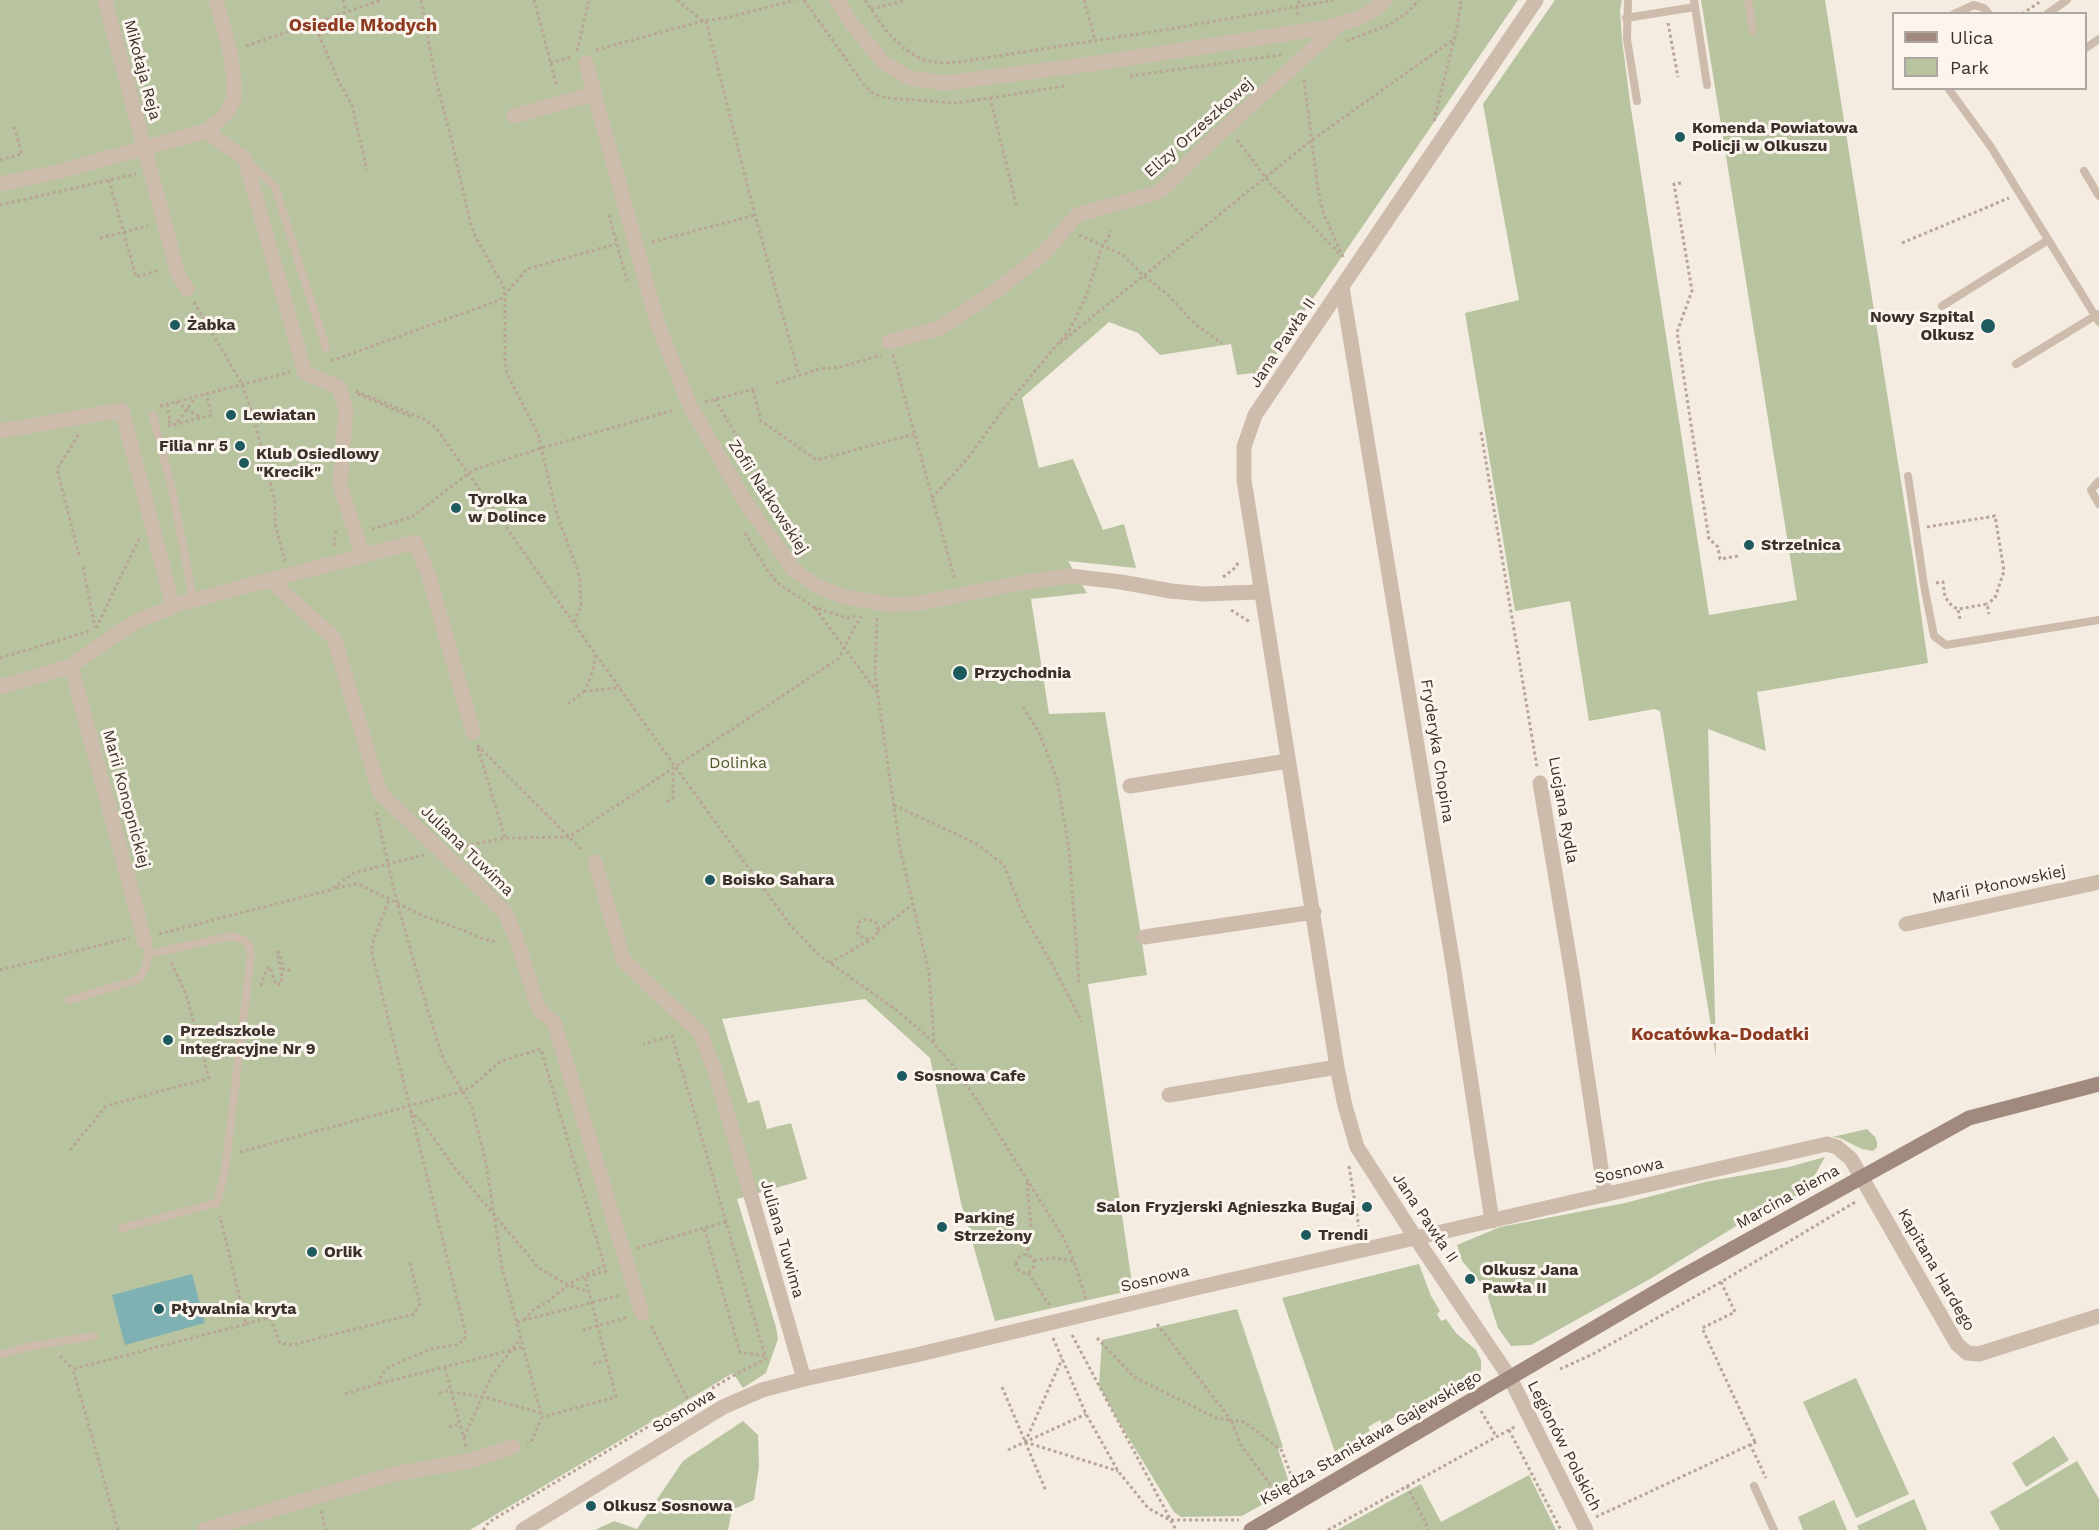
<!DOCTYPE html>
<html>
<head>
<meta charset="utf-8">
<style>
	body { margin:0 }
	#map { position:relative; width:2099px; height:1530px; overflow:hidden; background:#f4ebe1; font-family:"Work Sans",sans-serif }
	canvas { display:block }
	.legend { position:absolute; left:1892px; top:12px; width:195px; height:78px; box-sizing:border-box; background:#fbf5ee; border:2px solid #aea6a0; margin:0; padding:8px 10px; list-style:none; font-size:18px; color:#3b302b }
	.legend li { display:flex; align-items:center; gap:12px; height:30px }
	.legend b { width:30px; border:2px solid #aea6a0 }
</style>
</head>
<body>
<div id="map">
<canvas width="2099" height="1530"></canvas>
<ul class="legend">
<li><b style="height:8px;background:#a18a7d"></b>Ulica</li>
<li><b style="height:16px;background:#b8c4a0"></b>Park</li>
</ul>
</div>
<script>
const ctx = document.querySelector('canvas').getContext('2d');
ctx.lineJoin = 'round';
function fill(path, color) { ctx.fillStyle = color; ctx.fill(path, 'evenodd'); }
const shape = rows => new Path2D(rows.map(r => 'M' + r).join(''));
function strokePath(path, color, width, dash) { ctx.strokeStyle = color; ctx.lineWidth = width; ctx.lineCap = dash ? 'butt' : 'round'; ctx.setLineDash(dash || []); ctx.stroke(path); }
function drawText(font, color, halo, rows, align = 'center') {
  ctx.font = font + ' "Work Sans",sans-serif'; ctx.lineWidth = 6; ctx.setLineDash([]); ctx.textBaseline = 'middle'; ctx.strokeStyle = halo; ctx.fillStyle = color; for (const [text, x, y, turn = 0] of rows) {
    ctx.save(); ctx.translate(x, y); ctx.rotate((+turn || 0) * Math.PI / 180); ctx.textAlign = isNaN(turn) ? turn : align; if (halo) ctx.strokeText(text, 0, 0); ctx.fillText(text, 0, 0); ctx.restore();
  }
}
const green = shape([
	[0,0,1518,0,1286,338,1259,382,1253,373,1237,375,1231,344,1160,355,1138,333,1109,322,1022,398,1039,468,1073,459,1103,530,1124,524,1136,568,1068,561,1087,593,1031,599,1049,714,1105,712,1140,929,1147,975,1088,984,1133,1290,995,1321,961,1203,930,1058,865,999,722,1019,748,1103,759,1100,767,1129,791,1123,807,1179,737,1199,776,1327,778,1339,766,1373,743,1388,733,1373,470,1530,0,1530],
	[1555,0,1622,0,1620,10,1622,40,1630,102,1709,615,1797,600,1701,0,1825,0,1914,564,1928,663,1757,692,1766,751,1708,729,1716,1057,1660,711,1654,709,1589,721,1570,601,1515,611,1465,313,1519,300,1483,104],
	[1867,1129,1875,1137,1877,1142,1877,1147,1873,1151,1862,1149,1840,1138,1832,1137],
	[1825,1157,1806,1191,1736,1226,1650,1279,1531,1345,1511,1346,1498,1328,1485,1288,1462,1261,1457,1245,1500,1227,1625,1203,1705,1182,1789,1167],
	[1419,1264,1431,1296,1440,1311,1437,1314,1441,1321,1446,1319,1456,1333,1476,1350,1481,1360,1481,1370,1477,1378,1463,1388,1398,1415,1382,1424,1380,1420,1368,1427,1370,1431,1355,1440,1337,1458,1282,1298],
	[1237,1309,1283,1447,1278,1449,1291,1488,1242,1516,1181,1517,1174,1512,1120,1424,1099,1386,1102,1340],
	[1856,1378,1909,1494,1856,1518,1803,1402],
	[743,1421,758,1435,759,1466,754,1500,732,1510,728,1530,595,1530,614,1521,637,1529,683,1461],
	[2054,1436,2069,1460,2026,1487,2012,1463],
	[2077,1461,2099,1499,2099,1530,2000,1530,1990,1512],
	[1529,1475,1556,1530,1337,1530,1421,1484,1441,1522],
	[1914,1499,1927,1530,1859,1530,1857,1526],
	[1834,1500,1847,1530,1803,1530,1798,1517]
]);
const water = shape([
	[192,1274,205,1323,125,1345,112,1295]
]);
const path = shape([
	[343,0,346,12],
	[421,0,435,76,452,142,470,222,476,238,503,285,505,296,505,360,507,374,538,434,557,515,576,566,580,581,581,606,574,623],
	[534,0,557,87],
	[677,0,703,21],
	[804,0,865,86,874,94,887,98,955,103,990,98,1017,207],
	[865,0,887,32,906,50,921,59,940,63,959,62,1182,27,1334,0],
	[1084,0,1095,40],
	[871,9,906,0],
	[2022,14,2041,1],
	[1298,15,1297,6,1300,0],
	[706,21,755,215,799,375],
	[314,23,339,82,352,105,367,170],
	[1668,23,1678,77],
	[1346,41,1389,25,1407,13,1419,0],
	[246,46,382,0],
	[596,50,703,21,730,17,795,0],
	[577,51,589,0],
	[550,63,572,57],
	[1130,76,1281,55],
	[1304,80,1318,190,1324,215,1343,257],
	[990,98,1064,86],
	[1434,121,1457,27,1461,0],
	[1237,140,1269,182,1339,253],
	[0,160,22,154,14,126],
	[109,180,136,277,160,270],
	[1681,183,1674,184,1692,291,1677,332,1692,431,1709,539,1718,547,1720,559,1738,556],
	[0,205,136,174],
	[609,215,627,281],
	[1079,235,1123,255,1144,276,1166,293,1195,324,1222,343],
	[100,238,148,226],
	[652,242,755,215],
	[1902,243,2009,198],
	[194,302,242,384,253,415,275,502,275,524,285,561],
	[1060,343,1312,140,1454,39],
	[893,355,955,580],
	[331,361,500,300,527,269,616,244],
	[776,383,819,369,841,367,881,355],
	[753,390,761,421,817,460,915,434],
	[356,391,424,419,436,428,676,768,791,926,819,955,895,1009,926,1035,952,1064,981,1106,1063,1237,1074,1261,1086,1299],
	[358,394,412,417],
	[715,399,748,456,745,469],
	[176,402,200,417],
	[705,402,758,388],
	[167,404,170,421],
	[160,406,290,372],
	[168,421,175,425,195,398],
	[168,426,212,415,206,394],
	[1481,432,1537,767],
	[932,498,969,457,1005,407,1070,329,1085,299,1102,247,1112,231],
	[1927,527,1995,516,2004,571,1995,598,1987,604],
	[372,529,412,517,473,470,542,448,674,410],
	[745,533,769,573,780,585,814,607,847,618,855,616],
	[334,546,336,529],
	[79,555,57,469,79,434],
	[83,567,95,628],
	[1223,577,1235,568,1239,561],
	[1936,583,1943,582,1945,597,1952,606,1958,609],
	[815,608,877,692],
	[1231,610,1250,622],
	[877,618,875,675,900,849,929,973,934,1041],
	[1960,619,1958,609,1987,604,1989,614],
	[96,628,139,539],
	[595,655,594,667,585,691,620,688],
	[0,658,90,631],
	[568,704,585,691],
	[1023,707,1039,732,1057,779,1069,849,1079,983],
	[477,745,583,851],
	[478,748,505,838],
	[667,802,673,798,673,770],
	[894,805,977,844,1004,865,1023,914,1053,966,1082,1022],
	[376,812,397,902,428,1011,443,1058,472,1107,486,1163,502,1268,542,1417,531,1442,527,1443],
	[459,847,505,838,569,837,838,659,861,616],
	[336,888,354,884,360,885,426,917,463,930,480,938,496,942],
	[878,931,912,905],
	[159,934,330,890,354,873,424,855],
	[830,963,873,938,877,934,878,927,875,921,864,919,858,923,858,934,864,939,871,939],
	[0,970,129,938],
	[261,986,266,970,270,967,276,985,281,984,282,977,277,952,279,953,284,970,293,970],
	[410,1111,423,1123,454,1167,539,1268,568,1285,589,1292],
	[70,1150,106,1106,209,1078,186,994,171,962],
	[240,1152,457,1093,471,1087,501,1061,541,1049,606,1271,585,1277,616,1397,542,1417],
	[1349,1166,1360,1234],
	[1027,1182,1031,1226,1027,1255],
	[726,1222,704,1228,740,1352,765,1356],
	[637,1248,704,1228],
	'1016 1264a9 9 0 1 1 18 0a9 9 0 1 1-18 0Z',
	[1034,1260,1053,1258,1074,1261],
	[1028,1273,1050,1306],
	[1721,1282,1735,1312,1702,1328,1755,1442],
	[270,1318,280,1343,292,1345,414,1314,420,1304,410,1262],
	[524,1320,533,1310,546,1303,568,1285,604,1265],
	[517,1322,621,1295],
	[246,1324,286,1313],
	[1157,1324,1231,1420,1245,1422,1282,1451,1295,1486],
	[651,1326,689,1402],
	[583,1330,628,1317],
	[1072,1335,1176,1530],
	[1053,1338,1086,1414,1118,1471,1148,1508,1170,1520,1239,1520],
	[1097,1338,1134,1377,1216,1418,1231,1420,1241,1445,1279,1496],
	[60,1356,73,1369],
	[593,1364,607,1360],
	[445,1368,466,1447],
	[1560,1369,1593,1354,1721,1282,1857,1201],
	[378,1384,382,1374,389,1367,431,1349,455,1345,463,1341,466,1335,372,953,372,944,389,899],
	[1002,1387,1046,1491],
	[451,1392,484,1397,541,1413],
	[439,1393,451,1390],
	[345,1394,378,1384,523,1347],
	[1481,1411,1496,1436],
	[449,1427,460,1424],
	[1509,1430,1561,1530],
	[464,1437,492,1375,521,1338],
	[1025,1442,1118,1471],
	[1025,1442,1062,1359],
	[1750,1444,1766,1478],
	[1008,1450,1086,1414],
	[1407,1486,1429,1530],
	[321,1511,326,1530],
	[1596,1517,1758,1441],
	[118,1530,73,1369,246,1324,220,1216],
	[483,1530,489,1522,736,1374,766,1359,672,1036,643,1044],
	[1328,1530,1516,1426]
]);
const lane = shape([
	[1628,0,1627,39,1637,101],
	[1694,0,1707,85],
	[1748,0,1753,31],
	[1954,14,1974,5,1984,8,1989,14],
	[2047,14,2067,0],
	[1626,18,1695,7],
	[2086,48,2099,39],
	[1948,88,1991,147,2099,322],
	[250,164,275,187,326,348],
	[2084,171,2099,196],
	[1942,306,2048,240],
	[2016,364,2098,314],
	[153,415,173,493,193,599],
	[1908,476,1924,585,1934,636,1946,645,2099,620],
	[2099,481,2091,490,2099,504],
	[69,1000,134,981,140,977,146,967,148,951],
	[122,1228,217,1203,225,1171,251,955,250,947,245,941,232,936,149,954],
	[0,1355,27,1347,94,1336],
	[1754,1486,1774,1530]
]);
const street = shape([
	[105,0,178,274,187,289],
	[837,0,851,23,884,63,910,78,945,83,1091,64,1324,28,1359,18,1378,7,1385,0],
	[1536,0,1255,415,1244,447,1244,480,1337,1067,1345,1106,1357,1147,1415,1237,1510,1378,1586,1530],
	[586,63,657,322,690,406,746,503,794,570,818,587,845,597,893,605,920,603,1020,583,1069,576,1121,582,1171,591,1203,594,1260,592],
	[514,116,593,94],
	[206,131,245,159,305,373,339,387,346,409,340,485,363,556],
	[0,184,57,172,206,131,225,115,234,99,234,80,230,52,216,0],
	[1342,287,1454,971,1492,1221],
	[889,342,940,328,996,291,1043,254,1077,215,1159,192,1218,135,1338,26],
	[0,431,122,410,173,606],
	[269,579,334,638,380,793,505,912,516,938,539,1010,554,1022,642,1313],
	[71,666,145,942],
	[0,687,71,666,133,623,182,603,415,542,429,576,473,732],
	[1540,783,1572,974,1605,1195],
	[1130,786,1288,761],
	[595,862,624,961,701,1034,715,1071,804,1379],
	[1906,924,2099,882],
	[1144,937,1314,912],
	[1169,1095,1337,1067],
	[204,1530,394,1474,469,1461,513,1447],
	[523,1530,723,1407,762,1390,804,1379,916,1355,1200,1287,1827,1144,1837,1147,1851,1159,1957,1344,1967,1353,1979,1354,2099,1316]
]);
const secondary = shape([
	[1251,1530,1683,1276,1969,1118,2099,1084]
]);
const markers = [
	[1680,137,6,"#1f5a5e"],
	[175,325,6,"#1f5a5e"],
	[1988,326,8,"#1f5a5e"],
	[231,415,6,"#1f5a5e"],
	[240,446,6,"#1f5a5e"],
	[244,463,6,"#1f5a5e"],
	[456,508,6,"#1f5a5e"],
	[1749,545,6,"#1f5a5e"],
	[960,673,8,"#1f5a5e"],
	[710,880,6,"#1f5a5e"],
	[168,1040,6,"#1f5a5e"],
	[902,1076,6,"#1f5a5e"],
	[1367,1207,6,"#1f5a5e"],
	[942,1227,6,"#1f5a5e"],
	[1306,1235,6,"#1f5a5e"],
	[312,1252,6,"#1f5a5e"],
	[1470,1279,6,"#1f5a5e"],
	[159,1309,6,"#1f5a5e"],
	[591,1506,6,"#1f5a5e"]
];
const streetNames = [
	["Mikołaja Reja",142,70,75],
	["Elizy Orzeszkowej",1199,128,-42],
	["Jana Pawła II",1283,343,-56],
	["Zofii Nałkowskiej",768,497,57],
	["Fryderyka Chopina",1437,751,81],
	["Marii Konopnickiej",126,799,75],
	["Lucjana Rydla",1563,810,80],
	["Juliana Tuwima",467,851,44],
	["Marii Płonowskiej",1999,885,-12],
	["Sosnowa",1629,1171,-13],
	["Marcina Biema",1788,1197,-29],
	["Jana Pawła II",1425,1218,56],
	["Juliana Tuwima",782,1239,74],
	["Kapitana Hardego",1936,1270,60],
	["Sosnowa",1155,1279,-14],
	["Sosnowa",684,1411,-31],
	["Księdza Stanisława Gajewskiego",1371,1438,-30],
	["Legionów Polskich",1564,1446,63]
];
const poiNames = [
	["Komenda Powiatowa",1692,128],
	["Policji w Olkuszu",1692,146],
	["Nowy Szpital",1974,317,"right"],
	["Olkusz",1974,335,"right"],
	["Żabka",187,325],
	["Lewiatan",243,415],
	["Filia nr 5",228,446,"right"],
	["Klub Osiedlowy",256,454],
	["\"Krecik\"",256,472],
	["Tyrolka",468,499],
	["w Dolince",468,517],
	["Strzelnica",1761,545],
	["Przychodnia",974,673],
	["Boisko Sahara",722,880],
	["Przedszkole",180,1031],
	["Integracyjne Nr 9",180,1049],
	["Sosnowa Cafe",914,1076],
	["Salon Fryzjerski Agnieszka Bugaj",1355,1207,"right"],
	["Parking",954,1218],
	["Strzeżony",954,1236],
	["Trendi",1318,1235],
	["Orlik",324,1252],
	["Olkusz Jana",1482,1270],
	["Pawła II",1482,1288],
	["Pływalnia kryta",171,1309],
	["Olkusz Sosnowa",603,1506]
];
const parkNames = [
	["Dolinka",738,763]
];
const neighbourhoodNames = [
	["Osiedle Młodych",363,26],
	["Kocatówka-Dodatki",1720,1035]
];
fill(green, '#b8c4a0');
fill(water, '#7fb0b2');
strokePath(path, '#b9a596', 3, [3, 3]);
strokePath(lane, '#cdbbac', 8);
strokePath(street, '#cdbbac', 15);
strokePath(secondary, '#a18a7d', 15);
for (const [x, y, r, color] of markers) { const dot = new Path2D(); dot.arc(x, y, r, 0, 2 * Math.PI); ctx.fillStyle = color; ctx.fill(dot); strokePath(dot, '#fbf5ee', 2); }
drawText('16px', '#3b302b', '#fbf5ee', streetNames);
drawText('bold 16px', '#3b302b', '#fbf5ee', poiNames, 'left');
drawText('16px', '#4a5a2e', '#fbf5ee', parkNames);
drawText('bold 18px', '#8c3b22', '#fbf5ee', neighbourhoodNames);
</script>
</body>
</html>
